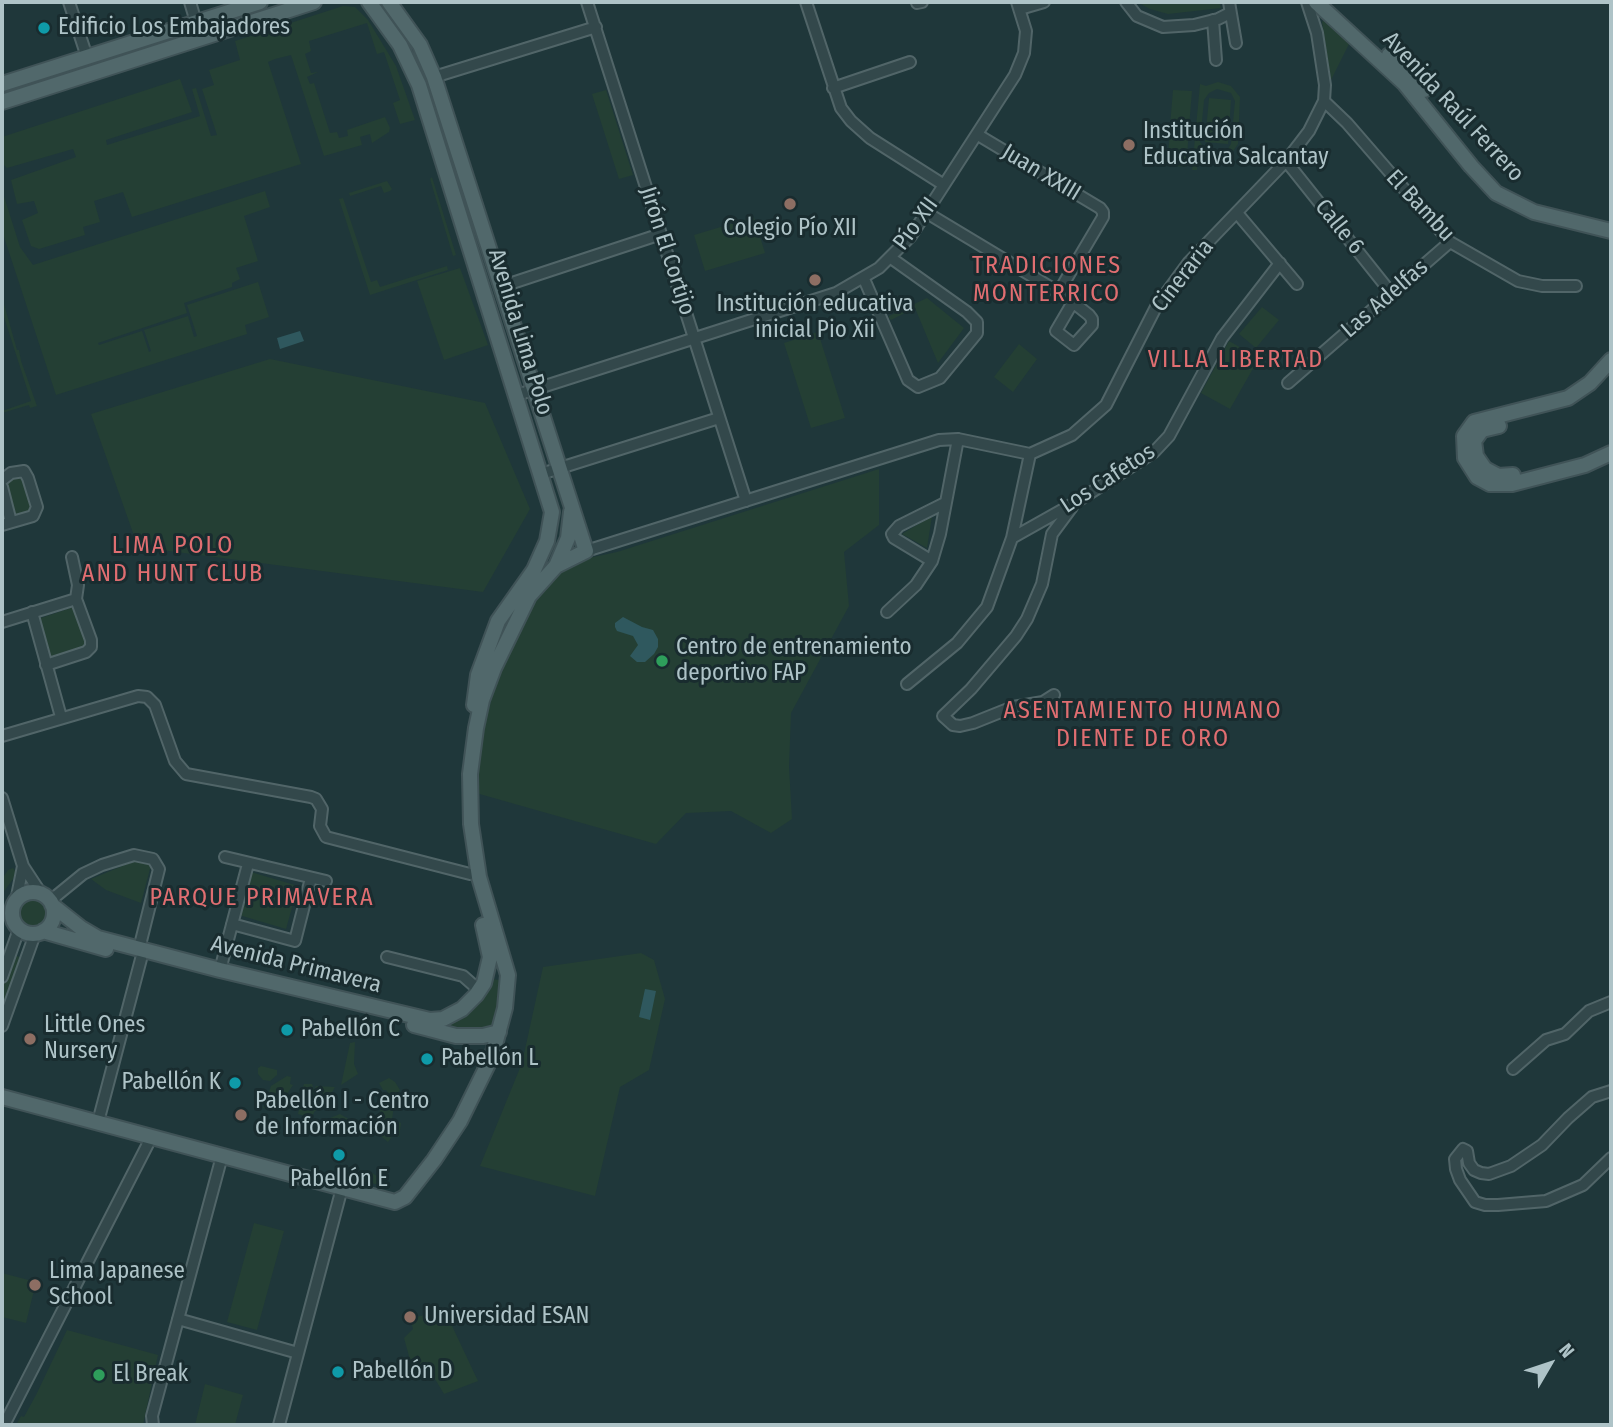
<!DOCTYPE html>
<html>
<head>
<meta charset="utf-8">
<style>
	body { margin:0 }
	#map { position:relative; width:1613px; height:1427px; overflow:hidden; background:#1f373a; font-family:"Fira Sans Condensed",sans-serif }
	canvas { display:block }
	.frame { position:absolute; inset:0; border:4px solid #aec3c7; pointer-events:none }
	.north { position:absolute; left:1515px; top:1329px; width:70px; height:70px; -webkit-text-stroke:5px #192c2f; paint-order:stroke; rotate:51deg; font-size:19px; font-weight:700; line-height:28px; text-align:center; color:#aec3c7 }
	.north::after { content:''; display:block; margin:auto; width:24px; height:32px; background:#aec3c7; clip-path:polygon(50% 0,100% 100%,50% 72%,0 100%) }
</style>
</head>
<body>
<div id="map">
<canvas width="1613" height="1427"></canvas>
<div class="frame"></div>
<div class="north">N</div>
</div>
<script>
const ctx = document.querySelector('canvas').getContext('2d');
ctx.lineJoin = 'round';
function fill(path, color) { ctx.fillStyle = color; ctx.fill(path, 'evenodd'); }
const shape = rows => new Path2D(rows.map(r => 'M' + r).join(''));
function strokePath(path, color, width, dash) { ctx.strokeStyle = color; ctx.lineWidth = width; ctx.lineCap = dash ? 'butt' : 'round'; ctx.setLineDash(dash || []); ctx.stroke(path); }
function drawText(font, color, halo, rows, align = 'center') {
  ctx.font = font + ' "Fira Sans Condensed",sans-serif'; ctx.lineWidth = 6; ctx.setLineDash([]); ctx.textBaseline = 'middle'; ctx.strokeStyle = halo; ctx.fillStyle = color; for (const [text, x, y, turn = 0] of rows) {
    ctx.save(); ctx.translate(x, y); ctx.rotate((+turn || 0) * Math.PI / 180); ctx.textAlign = isNaN(turn) ? turn : align; if (halo) ctx.strokeText(text, 0, 0); ctx.fillText(text, 0, 0); ctx.restore();
  }
}
const green = shape([
	[1137,2,1219,2,1221,8,1168,14,1150,9],
	[343,6,355,7,368,20,396,66,415,120,400,124,393,103,400,100,384,52,377,54,367,23,309,41,311,51,305,54,311,73,318,72,307,77,310,84,314,83,330,133,337,132,339,138,348,136,347,130,385,117,390,128,389,132,372,143,370,134,360,137,362,145,324,156,291,55,275,59,268,62,301,164,132,217,123,192,94,201,100,222,83,227,85,235,39,249,31,246,22,220,38,213,34,201,17,204,11,180,76,157,73,149,7,168,2,163,2,137,180,79,192,112,106,140,107,145,200,116,192,89,196,88,211,136,217,135,202,89,214,85,209,70,240,60,235,41],
	[262,8,263,14,16,91,15,89,15,87],
	[1325,19,1350,42,1331,80,1322,22],
	[1218,82,1231,86,1240,97,1238,144,1229,157,1219,161,1206,158,1199,154,1197,170,1192,170,1200,84,1206,86],
	[1217,89,1231,93,1235,101,1231,144,1226,152,1216,154,1206,150,1200,142,1204,100,1209,93],
	[606,90,633,175,619,179,592,94],
	[1173,90,1192,91,1189,127,1170,126],
	[1209,98,1231,100,1228,144,1205,142],
	[1170,130,1189,131,1186,167,1167,166],
	[432,177,456,255,453,256,430,179],
	[387,181,392,189,390,191,384,193,381,186,350,196,349,193],
	[2,190,20,247,33,265,265,191,270,207,244,216,258,261,236,268,240,279,232,283,232,287,184,303,187,313,98,343,99,345,142,331,149,352,151,351,144,330,188,316,194,337,197,336,187,305,258,282,269,317,245,325,247,334,56,395,2,231],
	[343,198,371,282,377,280,380,287,447,266,448,270,370,295,339,199],
	[754,217,765,253,705,271,694,235],
	[460,268,488,345,444,360,417,281],
	[927,298,964,328,938,363,915,308,891,320,889,318,889,316],
	[4,304,17,350,19,350,21,361,37,406,30,408,29,405,2,413,2,411,31,401,2,311,2,305],
	[1262,307,1279,320,1256,348,1239,334],
	[818,332,845,418,811,428,784,343],
	[1229,341,1259,358,1230,409,1201,393],
	[1019,344,1037,359,1013,392,994,377],
	[270,359,485,403,530,509,483,592,138,547,91,414],
	[879,469,879,525,844,552,849,606,791,713,789,767,792,819,771,833,731,811,686,813,656,844,476,793,481,733,500,673,521,615,558,571,584,559,617,552],
	[21,471,37,509,11,520,4,477],
	[932,516,927,548,902,534],
	[77,606,90,648,48,661,35,620],
	[137,860,151,865,141,903,106,890,91,879],
	[13,868,16,872,13,879,2,894,2,879,8,870],
	[251,872,298,886,286,929,239,915],
	'17 913a16 16 0 1 1 32 0a16 16 0 1 1-32 0Z',
	[641,953,654,960,665,999,649,1070,620,1087,595,1196,480,1166,522,1063,543,967],
	[13,954,23,959,2,1014,2,984],
	[492,979,499,980,503,984,495,1026,486,1033,435,1024],
	[355,1042,354,1064,358,1074,341,1085,350,1043],
	[261,1066,277,1070,277,1075,270,1081,263,1080,258,1074,258,1068],
	[287,1076,291,1077,290,1084,293,1085,285,1097,289,1102,284,1103,283,1108,276,1111,263,1108,271,1086],
	[389,1078,395,1082,400,1090,395,1097,392,1120,401,1123,399,1137,393,1135,388,1142,370,1127,370,1124,390,1123,374,1122,384,1104,390,1103,390,1095,386,1090,383,1090,379,1083],
	[304,1084,312,1084,316,1095,323,1101,324,1106,315,1111,311,1118,298,1114,299,1109,297,1107],
	[316,1086,335,1087,330,1096,334,1097,332,1101,329,1103,325,1102,320,1092,315,1088],
	[340,1114,360,1126,360,1130,332,1124,329,1121,330,1118],
	[372,1173,387,1182,391,1187,340,1177,341,1175,370,1181],
	[254,1223,284,1231,257,1330,227,1322],
	[2,1273,36,1282,26,1323,2,1317],
	[445,1311,478,1381,444,1394,426,1364,412,1367,404,1338,413,1329,410,1318],
	[67,1330,158,1355,143,1425,16,1425,21,1416,24,1417,36,1395],
	[205,1384,243,1395,235,1425,195,1425]
]);
const water = shape([
	[300,331,304,341,280,349,277,338],
	[623,617,642,627,653,630,658,639,658,647,654,654,645,662,637,662,630,656,638,645,633,636,617,631,615,627,615,623],
	[645,989,656,991,650,1020,639,1017]
]);
const minor = shape([
	[69,2,87,57],
	[190,2,196,22],
	[587,2,746,501],
	[806,2,841,108,851,121,870,138,944,185],
	[1126,2,1137,16,1163,27,1194,25,1218,19,1230,13],
	[1229,2,1236,43],
	[917,3,922,2],
	[1020,9,1044,2],
	[1213,20,1216,60],
	[434,77,596,27],
	[833,88,910,62],
	[1324,101,1347,123,1450,242,1518,281,1542,286,1576,286],
	[978,135,1100,208,1103,212,1103,217,1061,288,1056,291],
	[1286,161,1392,294],
	[927,213,1065,296,1089,315,1092,319,1092,325,1074,345,1056,331,1073,302],
	[1237,213,1297,284],
	[864,279,908,380,918,387,940,378,977,333,977,322,967,312,891,258],
	[500,287,661,234],
	[1288,383,1450,242],
	[517,395,836,293,879,268,911,236,1015,75,1024,53,1026,31,1017,2],
	[541,474,719,418],
	[2,480,11,473,24,471,28,478,37,507,33,516,2,525],
	[2,487,11,522],
	[1012,538,1076,502,1154,452,1169,436,1222,338,1280,263],
	[586,551,939,440,958,439,1030,454,1072,435,1106,405,1156,307,1189,262,1286,161,1309,131,1324,101,1325,85,1317,33,1307,2],
	[932,561,894,538,892,534,899,526,945,503],
	[32,612,61,717],
	[887,612,916,585,932,561,940,534,958,439],
	[2,622,76,599],
	[46,665,86,652,91,647,91,640,76,599,78,585,72,557],
	[907,684,957,643,987,607,1012,538,1030,454],
	[1054,695,1043,702,1013,707,973,723,960,726,953,725,943,716,971,689,1016,636,1027,619,1042,584,1052,534,1072,507],
	[2,736,138,696,147,697,155,705,175,761,186,774,311,797,316,799,322,809,320,826,326,837,470,874],
	[2,798,23,866,42,895],
	[225,857,326,881],
	[16,901,23,866],
	[50,901,83,874,102,865,134,855,153,859,159,869,139,949],
	[232,924,295,941,311,878],
	[387,957,463,976,480,991],
	[220,970,248,864],
	[2,977,19,929],
	[2,1026,35,934],
	[1513,1069,1546,1040,1565,1034,1589,1011,1611,1002],
	[1611,1091,1592,1097,1568,1118,1542,1145,1511,1166,1489,1174,1481,1173,1474,1170,1469,1163,1467,1151,1463,1149,1455,1159,1456,1169,1460,1180,1475,1202,1485,1205,1498,1205,1546,1201,1583,1185,1611,1158],
	[98,1122,141,959],
	[178,1319,298,1353],
	[4,1425,152,1136],
	[153,1425,152,1416,222,1156],
	[279,1425,342,1188]
]);
const major = shape([
	[369,2,400,45,419,85,552,512,547,541,534,570,498,621,478,675,474,705],
	[1316,2,1405,84,1471,166,1496,193,1534,212,1611,231],
	[1389,55,1424,90],
	[2,84,260,2],
	[2,102,314,2],
	[1611,360,1590,383,1568,398,1474,422,1464,436,1465,458,1477,477,1490,484,1512,484,1585,465,1611,453],
	[1499,426,1482,430,1474,441,1476,456,1485,469,1498,476,1513,475],
	[556,566,568,538,571,512],
	'12 913a21 21 0 1 1 42 0a21 21 0 1 1-42 0Z',
	[52,905,81,928,98,938,220,970,430,1020,443,1019,462,1009,476,995,484,983,490,957,483,925],
	[43,931,106,949],
	[414,1025,456,1036,483,1036,499,1032],
	[2,1097,395,1202,405,1197,434,1160,460,1121,492,1056,505,1008,508,975,479,877,471,824,470,774,476,728,482,700,494,668,529,596,556,566,586,551,434,77,420,45,389,2]
]);
const markers = [
	[44,28,7,"#0f9aa8"],
	[1129,145,7,"#8d6e63"],
	[790,204,7,"#8d6e63"],
	[815,280,7,"#8d6e63"],
	[662,661,7,"#2e9e5b"],
	[287,1030,7,"#0f9aa8"],
	[30,1039,7,"#8d6e63"],
	[427,1059,7,"#0f9aa8"],
	[235,1083,7,"#0f9aa8"],
	[241,1115,7,"#8d6e63"],
	[339,1155,7,"#0f9aa8"],
	[35,1285,7,"#8d6e63"],
	[410,1317,7,"#8d6e63"],
	[338,1372,7,"#0f9aa8"],
	[99,1375,7,"#2e9e5b"]
];
const poiNames = [
	["Edificio Los Embajadores",58,28],
	["Institución",1143,132],
	["Educativa Salcantay",1143,158],
	["Colegio Pío XII",790,229,"center"],
	["Institución educativa",815,305,"center"],
	["inicial Pio Xii",815,331,"center"],
	["Centro de entrenamiento",676,648],
	["deportivo FAP",676,674],
	["Little Ones",44,1026],
	["Nursery",44,1052],
	["Pabellón C",301,1030],
	["Pabellón L",441,1059],
	["Pabellón K",221,1083,"right"],
	["Pabellón I - Centro",255,1102],
	["de Información",255,1128],
	["Pabellón E",339,1180,"center"],
	["Lima Japanese",49,1272],
	["School",49,1298],
	["Universidad ESAN",424,1317],
	["Pabellón D",352,1372],
	["El Break",113,1375]
];
const streetNames = [
	["Avenida Raúl Ferrero",1453,107,47],
	["Juan XXIII",1041,173,31],
	["El Bambu",1420,206,47],
	["Pío XII",916,224,-54],
	["Calle 6",1339,227,51],
	["Jirón El Cortijo",667,251,72],
	["Cineraria",1183,276,-52],
	["Las Adelfas",1385,299,-41],
	["Avenida Lima Polo",520,332,73],
	["Los Cafetos",1108,479,-33],
	["Avenida Primavera",296,965,14]
];
const neighbourhoodNames = [
	["TRADICIONES",1047,266],
	["MONTERRICO",1047,294],
	["VILLA LIBERTAD",1236,360],
	["LIMA POLO",173,546],
	["AND HUNT CLUB",173,574],
	["ASENTAMIENTO HUMANO",1143,711],
	["DIENTE DE ORO",1143,739],
	["PARQUE PRIMAVERA",262,898]
];
fill(green, '#243f34');
fill(water, '#2f585e');
strokePath(minor, '#516568', 14);
strokePath(major, '#405357', 18);
strokePath(minor, '#33484b', 10);
strokePath(major, '#51686b', 14);
for (const [x, y, r, color] of markers) { const dot = new Path2D(); dot.arc(x, y, r, 0, 2 * Math.PI); ctx.fillStyle = color; ctx.fill(dot); strokePath(dot, '#192c2f', 2.5); }
drawText('23px', '#aec3c7', '#192c2f', poiNames, 'left');
drawText('23px', '#aec3c7', '#192c2f', streetNames);
ctx.letterSpacing = '2px';
drawText('24px', '#e06e71', '#192c2f', neighbourhoodNames);
ctx.letterSpacing = '0px';
</script>
</body>
</html>
